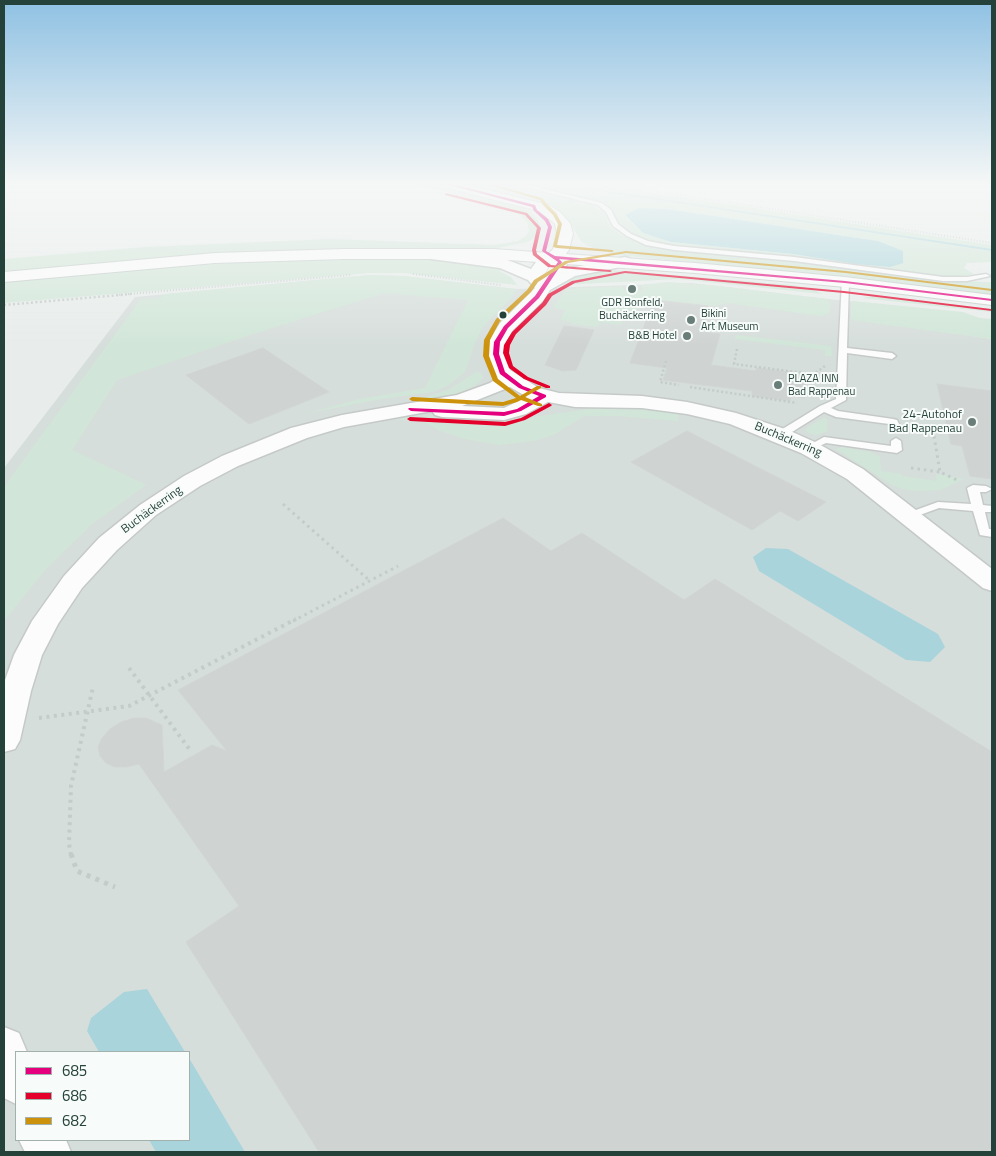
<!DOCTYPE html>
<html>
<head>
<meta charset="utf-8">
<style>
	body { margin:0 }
	#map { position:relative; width:996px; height:1156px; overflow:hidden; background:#e8edeb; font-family:"Titillium Web",sans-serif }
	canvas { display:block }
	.frame { position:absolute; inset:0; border:5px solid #24423a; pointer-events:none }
	.legend { position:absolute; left:15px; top:1051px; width:175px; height:90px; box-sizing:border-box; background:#f7fbf9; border:1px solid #a3b1ad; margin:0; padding:6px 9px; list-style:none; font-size:15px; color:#24423a }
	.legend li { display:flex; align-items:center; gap:10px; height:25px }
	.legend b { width:25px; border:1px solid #a3b1ad }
</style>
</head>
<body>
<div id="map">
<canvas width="996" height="1156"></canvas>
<div class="frame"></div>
<ul class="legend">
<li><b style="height:6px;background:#e5007d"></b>685</li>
<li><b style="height:6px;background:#e4002b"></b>686</li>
<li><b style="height:6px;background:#cd920c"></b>682</li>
</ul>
</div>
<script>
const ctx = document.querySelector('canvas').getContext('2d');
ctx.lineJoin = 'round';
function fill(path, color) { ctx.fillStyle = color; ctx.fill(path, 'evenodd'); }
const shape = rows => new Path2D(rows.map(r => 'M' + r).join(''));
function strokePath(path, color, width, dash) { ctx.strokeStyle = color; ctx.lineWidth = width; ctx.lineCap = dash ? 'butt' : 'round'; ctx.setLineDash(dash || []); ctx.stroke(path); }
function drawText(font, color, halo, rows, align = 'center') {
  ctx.font = font + ' "Titillium Web",sans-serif'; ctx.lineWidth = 4; ctx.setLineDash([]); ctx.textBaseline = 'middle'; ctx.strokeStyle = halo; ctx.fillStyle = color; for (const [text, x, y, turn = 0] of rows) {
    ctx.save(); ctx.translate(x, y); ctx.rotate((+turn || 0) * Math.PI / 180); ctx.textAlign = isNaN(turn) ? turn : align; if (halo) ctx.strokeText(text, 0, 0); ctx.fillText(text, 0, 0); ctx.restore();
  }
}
const built = shape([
	[370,275,403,276,516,289,691,283,828,299,918,308,926,329,992,339,992,1152,4,1152,4,468,135,297],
	[16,1052,189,1052,189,1140,16,1140]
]);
const green = shape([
	[411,184,435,184,521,206,536,216,540,226,540,231,536,237,527,242,493,249,341,249,289,251,64,267,4,274,4,259,145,247,331,239,494,245,518,241,526,236,529,231,527,222,518,213,478,200],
	[459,184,503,184,588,203,604,212,610,226,621,235,657,247,793,261,943,281,992,282,992,296,846,278,617,255,590,247,581,241,569,221,558,211,540,203],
	[523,184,599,184,992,245,992,262,967,263,964,268,974,274,954,278,676,246,649,241,627,231,620,225,612,211,601,203,578,196],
	[668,209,878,241,890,267,855,264,793,254,671,242,643,233,625,216],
	[418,258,480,263,506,268,499,271,511,277,517,285,405,273,369,273,4,303,4,281,66,274,290,259],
	[611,270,792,285,811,289,823,294,678,279,562,285,568,280,585,273],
	[370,275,403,276,516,289,512,297,483,327,473,348,465,372,449,385,433,392,381,399,304,414,360,399,425,388,468,300,384,293,250,335,117,380,72,450,146,485,92,524,45,570,4,621,4,487,140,300,160,298,165,294],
	[668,282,720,286,828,299,831,306,829,314,819,316,728,303,714,306,643,298,633,318,624,316,621,325,600,322,598,327,571,324,572,322,560,320,565,310,553,308,566,289,622,286,626,291,643,290,641,285],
	[873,296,992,309,992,312,862,298],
	[853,301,963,312,980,318,992,319,992,339,851,320,851,302],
	[736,335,831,346,832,356,825,356,825,350,735,339],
	[476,372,481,373,483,378,476,385,461,393,446,398,420,402,419,400,450,389],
	[588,409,632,409,679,413,678,421,619,416,584,416,555,434,538,440,500,445,465,439,438,430,426,423,389,418,439,415,487,422,501,422],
	[824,418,827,419,828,431,816,435,807,432,806,430,808,427],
	[842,447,870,452,880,457,881,471,902,474,902,476,937,481,936,474,964,479,940,490,916,491,903,489,892,485,836,449]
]);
const water = shape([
	[639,208,668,209,878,241,903,251,903,263,890,267,855,264,793,254,671,242,643,233,625,215],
	[766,548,788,549,938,634,945,647,930,662,906,660,759,571,753,557],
	[147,989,185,1052,99,1052,87,1031,91,1018,124,992],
	[189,1058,245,1152,156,1152,149,1140,189,1140]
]);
const stream = shape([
	[554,184,562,184,992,249,992,251,554,184]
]);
const building = shape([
	[654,300,708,306,701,332,720,334,711,365,756,371,756,368,792,372,792,376,806,378,805,398,791,396,790,401,752,396,752,391,663,380,667,368,630,363,654,300],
	[564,326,594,330,576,370,563,371,545,365,564,326],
	[263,348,329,392,249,424,186,375,263,348],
	[937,384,992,391,992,479,970,476,962,446,951,444,937,384],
	[687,431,757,467,826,502,798,521,780,511,752,530,631,462,687,431],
	[503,518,551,551,582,533,684,600,715,579,992,752,992,1152,319,1152,186,942,239,906,139,764,126,767,114,767,106,763,100,756,98,747,102,738,110,729,121,722,134,718,146,718,162,725,164,772,212,745,227,751,178,690,503,518]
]);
const pathFar4 = shape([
	[609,184,992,243],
	[413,274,501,285],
	[116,295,352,275]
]);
const pathFar3 = shape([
	[4,305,131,294],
	[737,349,734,364,812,374],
	[666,361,660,382,679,385],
	[690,387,797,403],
	[811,397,811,376,825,366],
	[911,426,933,433,934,438]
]);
const pathFar2 = shape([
	[934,436,940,472,957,480],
	[911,468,940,472],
	[283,504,370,581],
	[293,621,398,566]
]);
const pathFar1 = shape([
	[129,668,190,750],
	[39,718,129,706,296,619],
	[71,855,69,844,71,786,93,687]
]);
const path = shape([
	[71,854,77,871,115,887]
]);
const lane = shape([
	[513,184,524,184,602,203,611,210,618,224,631,234,648,241,674,246,794,257,943,277,967,277,986,274,990,276,967,281,943,281,794,261,674,250,646,245,627,236,613,226,606,212,598,205,513,184],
	[842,280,849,282,847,348,892,353,896,356,892,359,847,353,846,400,831,408,838,411,893,419,897,420,899,424,894,427,889,424,836,417,824,412,784,437,776,437,776,433,820,406,836,399,842,280],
	[824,437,891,446,891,441,896,438,901,441,902,450,897,453,826,443,809,451,804,448,824,437],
	[973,485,986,486,992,489,986,492,980,492,983,505,992,506,992,512,985,512,989,529,992,529,992,537,980,535,973,511,939,508,909,519,903,516,905,514,938,502,971,504,967,488,973,485]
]);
const street = shape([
	[436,251,502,258,531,269,538,259,554,252,559,254,568,262,565,269,625,257,631,259,633,262,631,265,575,276,550,290,543,301,513,330,506,342,505,354,510,370,539,388,559,393,642,396,687,402,736,413,788,430,817,443,863,469,992,569,992,591,983,588,847,479,801,453,730,424,687,414,642,408,575,407,548,402,526,414,504,420,442,417,435,415,432,411,344,427,307,438,238,466,200,486,156,515,117,550,82,588,58,624,42,655,31,691,20,740,15,749,4,752,4,683,14,655,32,621,64,576,99,538,140,505,184,476,222,456,291,428,342,415,457,395,490,383,497,378,489,366,487,354,488,342,500,323,535,288,528,280,500,268,431,259,428,256,431,253,436,251],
	[551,265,543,277,550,265,551,265],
	[510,387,527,397,504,408,462,406,510,387],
	[4,1027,19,1033,27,1052,16,1052,16,1104,4,1098,4,1027],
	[19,1140,66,1140,71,1152,25,1152,19,1140]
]);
const secondary = shape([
	[441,184,464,184,549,205,560,212,570,223,573,234,569,250,566,254,695,263,845,277,992,295,992,305,845,287,695,273,494,259,344,259,215,263,4,282,4,272,215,253,344,249,494,249,549,253,553,249,557,234,555,224,539,211,443,187,441,184]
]);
const bus1 = shape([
	[446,184,452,184,535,205,537,210,548,219,552,227,546,251,555,256,845,281,992,299,992,301,845,283,559,259,562,262,559,268,539,298,508,328,500,342,499,354,505,372,523,386,546,395,546,397,521,411,504,416,411,411,408,409,409,408,504,412,517,409,539,396,519,388,500,374,493,354,494,342,504,326,535,296,558,262,542,251,548,227,545,221,534,211,532,207,446,184]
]);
const bus2 = shape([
	[446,193,527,213,541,228,536,250,537,254,551,265,610,270,612,271,610,272,548,267,533,255,532,250,537,228,525,215,445,195,446,193],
	[625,271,844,291,991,309,992,309,992,311,844,293,625,273,575,283,552,296,546,305,516,334,510,345,509,353,513,366,528,377,550,386,550,388,546,388,524,379,509,368,503,353,504,345,512,332,542,303,548,294,572,281,625,271],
	[549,403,552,405,551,406,525,420,505,426,410,421,407,419,410,417,505,422,521,418,549,403]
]);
const bus3 = shape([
	[486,184,491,184,542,198,546,203,556,213,562,224,557,245,612,250,614,251,612,252,557,248,553,247,558,224,553,215,543,205,540,200,486,184],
	[626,251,846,271,992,289,992,291,846,273,626,253,568,263,538,282,531,292,500,321,490,340,489,356,498,379,520,396,537,386,541,386,541,388,525,397,542,404,542,406,538,406,521,400,517,402,503,406,412,401,409,399,412,397,503,402,516,398,493,381,483,356,484,340,496,319,527,290,534,280,565,261,626,251]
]);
const markers = [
	[632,289,5,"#697e78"],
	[503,315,4.5,"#24423a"],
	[691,320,5,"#697e78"],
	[687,336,5,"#697e78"],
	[778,385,5,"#697e78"],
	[972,422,5,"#697e78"]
];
const farPoinames = [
	["GDR Bonfeld,",632,303,"center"],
	["Buchäckerring",632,316,"center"],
	["Bikini",701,314],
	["Art Museum",701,327],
	["B&B Hotel",677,336,"right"],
	["PLAZA INN",788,379],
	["Bad Rappenau",788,392]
];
const poiNames = [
	["24-Autohof",962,415],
	["Bad Rappenau",962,429]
];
const streetNames = [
	["Buchäckerring",788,440,23],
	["Buchäckerring",152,510,-36]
];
fill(built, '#d6dedb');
fill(green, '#d1e6d8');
fill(water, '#a9d4db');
fill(stream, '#a9d4db');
fill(building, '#cfd4d2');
strokePath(building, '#d1d6d4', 1);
strokePath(lane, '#c5cac8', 3);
strokePath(street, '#c5cac8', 3);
strokePath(secondary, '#c3cbc8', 2);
strokePath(pathFar4, '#c3ccca', 2, [1, 2]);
strokePath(pathFar3, '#c3ccca', 2.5, [2, 2.5]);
strokePath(pathFar2, '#c3ccca', 3, [2.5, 4]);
strokePath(pathFar1, '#c3ccca', 4, [3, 4.5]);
strokePath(path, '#c3ccca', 5, [4, 5.5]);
fill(lane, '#fcfcfc');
fill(street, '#fcfcfc');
fill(secondary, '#fcfcfc');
fill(bus1, '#e5007d');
fill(bus2, '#e4002b');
fill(bus3, '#cd920c');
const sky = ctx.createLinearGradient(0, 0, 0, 346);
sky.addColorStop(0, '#8fc1e3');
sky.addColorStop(0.53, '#f5f7f6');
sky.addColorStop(1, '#f5f7f600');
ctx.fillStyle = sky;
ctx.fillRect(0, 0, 996, 346);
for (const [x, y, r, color] of markers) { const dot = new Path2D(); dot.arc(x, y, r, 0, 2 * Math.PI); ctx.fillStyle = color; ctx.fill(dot); strokePath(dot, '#f7fbf9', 2); }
drawText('11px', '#24423a', '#f7fbf9', farPoinames, 'left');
drawText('12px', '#24423a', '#f7fbf9', poiNames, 'right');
drawText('12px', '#24423a', '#f7fbf9', streetNames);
</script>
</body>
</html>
